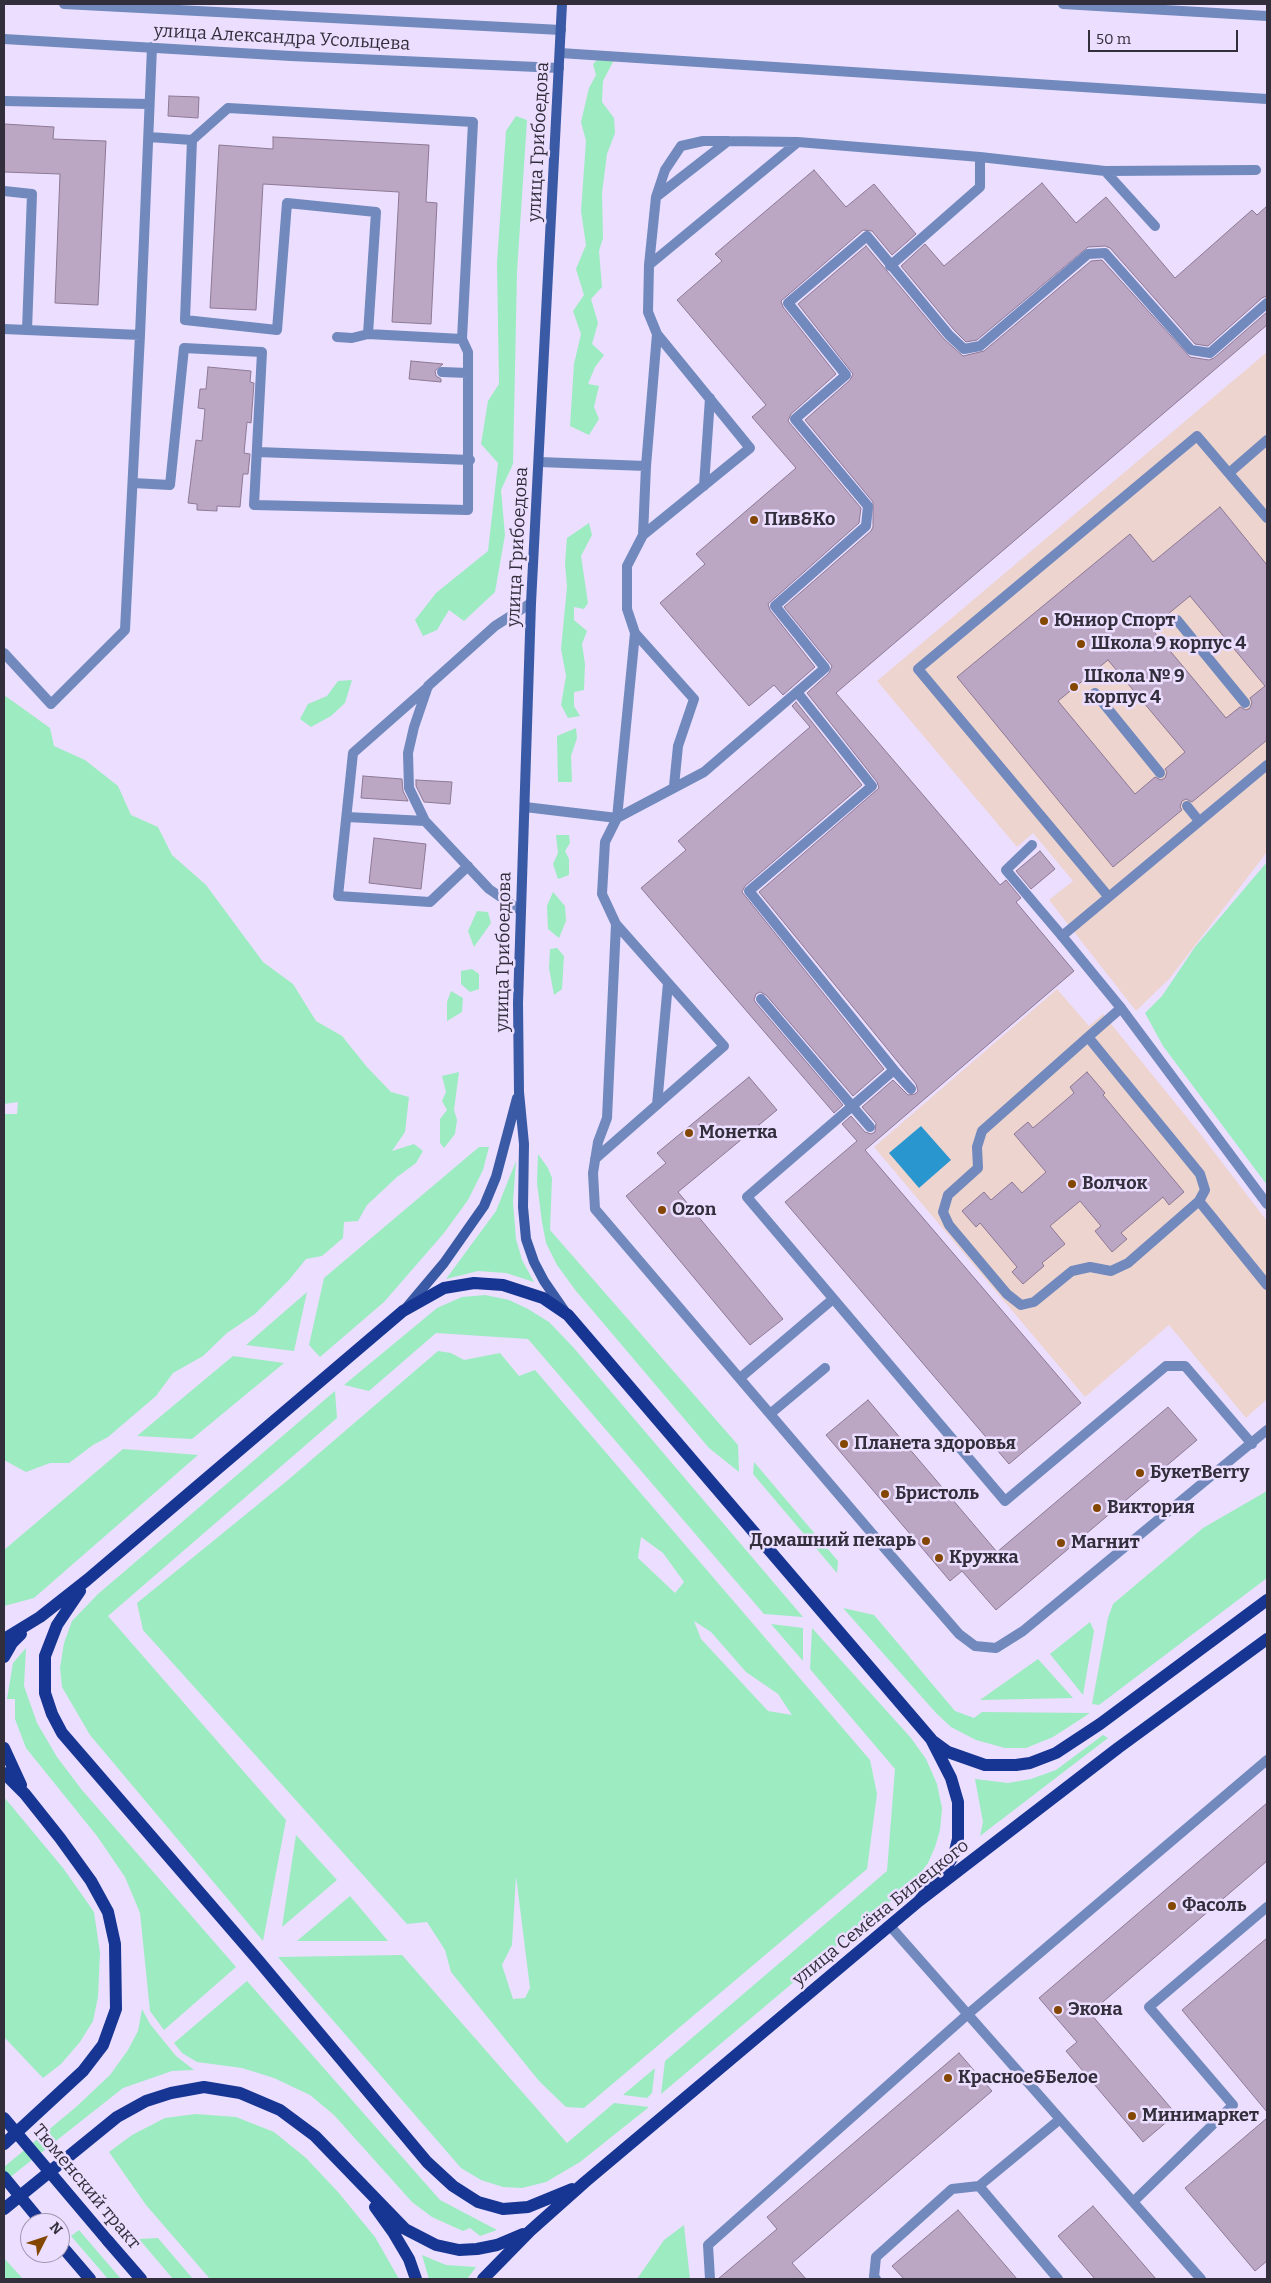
<!DOCTYPE html>
<html>
<head>
<meta charset="utf-8">
<style>
	body { margin:0 }
	#map { position:relative; width:1271px; height:2283px; overflow:hidden; background:#ebdeff; font-family:Bitter,serif }
	canvas { display:block }
	.frame { position:absolute; inset:0; border:5px solid #332e3b; pointer-events:none }
	.north { position:absolute; left:20px; top:2213px; width:50px; height:50px; box-sizing:border-box; background:#ebdeff; border:1px solid #a198b1; border-radius:50%; rotate:49deg; font-size:14px; font-weight:700; line-height:20px; text-align:center; color:#332e3b }
	.north::after { content:''; display:block; margin:auto; width:18px; height:22px; background:#834701; clip-path:polygon(50% 0,100% 100%,50% 72%,0 100%) }
	.scale { position:absolute; left:1088px; top:30px; width:150px; height:22px; box-sizing:border-box; border:2px solid #332e3b; border-top:0; padding-left:6px; font-size:15px; line-height:18px; white-space:nowrap; color:#332e3b; -webkit-text-stroke:4px #ebdeff; paint-order:stroke }
</style>
</head>
<body>
<div id="map">
<canvas width="1271" height="2283"></canvas>
<div class="frame"></div>
<div class="north">N</div>
<div class="scale">50 m</div>
</div>
<script>
const ctx = document.querySelector('canvas').getContext('2d');
ctx.lineJoin = 'round';
function fill(path, color) { ctx.fillStyle = color; ctx.fill(path, 'evenodd'); }
const shape = rows => new Path2D(rows.map(r => 'M' + r).join(''));
function strokePath(path, color, width, dash) { ctx.strokeStyle = color; ctx.lineWidth = width; ctx.lineCap = dash ? 'butt' : 'round'; ctx.setLineDash(dash || []); ctx.stroke(path); }
function drawText(font, color, halo, rows, align = 'center') {
  ctx.font = font + ' Bitter,serif'; ctx.lineWidth = 5; ctx.setLineDash([]); ctx.textBaseline = 'middle'; ctx.strokeStyle = halo; ctx.fillStyle = color; for (const [text, x, y, turn = 0] of rows) {
    ctx.save(); ctx.translate(x, y); ctx.rotate((+turn || 0) * Math.PI / 180); ctx.textAlign = isNaN(turn) ? turn : align; if (halo) ctx.strokeText(text, 0, 0); ctx.fillText(text, 0, 0); ctx.restore();
  }
}
const education = shape([
	[1267,352,1267,852,1170,978,1136,1011,1049,900,1073,881,1033,833,1017,847,877,681],
	[1057,989,1089,1026,1103,1014,1198,1131,1267,1221,1267,1399,1246,1418,1169,1325,1085,1397,874,1147]
]);
const green = shape([
	[603,54,614,60,603,81,602,102,614,118,615,133,607,154,602,193,603,238,599,251,602,287,591,299,598,323,592,344,604,355,595,367,588,384,599,386,594,407,599,419,589,435,570,426,574,364,581,334,573,311,584,295,576,269,586,245,581,211,586,141,581,122,589,88,596,75,593,64],
	[516,116,527,120,517,272,513,464,501,490,505,535,495,592,464,621,449,610,437,630,423,636,415,620,436,593,488,551,498,463,481,444,488,401,499,384,497,263,506,131],
	[589,523,592,535,581,556,588,603,584,609,574,607,574,620,587,631,582,644,585,664,584,690,574,692,574,706,580,716,568,718,561,705,566,676,561,649,567,587,565,563,567,538],
	[352,680,345,703,331,716,311,727,300,719,308,704,327,696,338,681],
	[4,695,50,728,54,746,85,760,118,786,131,815,158,827,172,855,206,885,263,962,293,984,316,1021,342,1036,367,1067,391,1092,409,1097,405,1132,392,1151,414,1144,423,1151,416,1163,397,1177,367,1205,358,1221,344,1222,343,1238,322,1256,306,1259,289,1280,255,1314,227,1333,203,1356,173,1373,156,1396,108,1437,93,1445,69,1463,50,1463,26,1472,4,1460,4,1114,17,1114,18,1102,4,1104],
	[576,728,577,738,571,756,572,782,558,782,557,736],
	[556,835,569,835,570,843,565,851,569,859,569,875,558,879,553,864,558,853],
	[1267,862,1267,1185,1163,1046,1145,1013,1162,996,1195,947],
	[553,892,565,906,566,921,559,938,548,929,547,906],
	[477,911,488,912,491,923,474,947,468,931],
	[557,948,564,956,562,989,554,995,549,968,550,949],
	[472,969,479,974,479,989,470,992,461,984,461,971],
	[451,991,463,998,462,1012,447,1021,447,1002],
	[459,1072,454,1110,457,1120,455,1134,444,1148,440,1143,440,1119,447,1110,442,1101,446,1092,442,1076],
	[479,1147,489,1147,483,1170,468,1200,444,1233,384,1302,320,1357,309,1345,324,1278],
	[538,1154,548,1168,552,1178,550,1230,738,1445,739,1472,709,1448,576,1291,557,1265,546,1243,542,1222,537,1183],
	[516,1161,513,1202,516,1239,522,1260,534,1282,506,1273,478,1271,446,1279,496,1211],
	[307,1292,294,1351,246,1345],
	[485,1295,509,1300,528,1309,549,1322,573,1347,803,1617,764,1614,528,1339,436,1333,369,1391,344,1385,437,1308,462,1297],
	[438,1351,451,1353,464,1360,500,1353,519,1376,535,1370,870,1760,877,1794,867,1869,584,2108,566,2107,539,2081,451,1972,445,1950,427,1922,407,1924,143,1630,137,1603,288,1480],
	[641,1537,663,1553,684,1582,675,1593,638,1558],
	[694,1621,711,1632,746,1672,778,1694,792,1715,768,1711,701,1639],
	[516,1876,530,1988,525,1998,513,1999,502,1965,512,1945],
	[233,1356,284,1363,192,1439,137,1436],
	[335,1391,337,1418,108,1616,286,1820,263,1941,90,1735,62,1687,60,1668,64,1643,72,1621,98,1594],
	[123,1449,198,1455,34,1598,4,1606,4,1550],
	[754,1462,838,1561,837,1573,753,1474],
	[1267,1491,1267,1578,1099,1705,1092,1704,1108,1618,1113,1604,1203,1528],
	[843,1608,874,1615,955,1711,974,1718,982,1712,1090,1713,1053,1737,1026,1748,1005,1748,976,1740,951,1727,936,1713],
	[1090,1622,1094,1631,1083,1695,1050,1654],
	[771,1624,803,1628,803,1661],
	[812,1628,911,1738,926,1759,937,1784,942,1808,940,1830,935,1847,928,1863,916,1879,661,2094,665,2061,887,1871,895,1769,810,1669],
	[26,1648,24,1686,37,1723,57,1757,82,1790,236,1967,164,2030,150,2011,140,1913,125,1877,97,1836,26,1748,15,1719,15,1699,7,1699,13,1663],
	[1038,1659,1073,1698,980,1700],
	[1103,1735,1108,1738,980,1836,983,1822,975,1779,1008,1783,1031,1779,1056,1770],
	[4,1797,63,1868,94,1912,100,1953,98,1997,93,2021,80,2042,61,2064,43,2078,4,2037],
	[296,1835,337,1880,282,1927],
	[350,1896,388,1941,297,1941],
	[402,1955,567,2143,614,2103,649,2107,580,2162,546,2182,522,2188,503,2187,481,2180,461,2168,278,1957],
	[247,1981,440,2200,497,2230,480,2236,470,2228,463,2231,432,2217,412,2202,334,2115,310,2095,274,2078,242,2068,197,2062,182,2053,174,2043],
	[142,2009,150,2024,176,2056,194,2070,172,2071,123,2088,4,2182,4,2167,76,2107,110,2075,128,2050,138,2031],
	[655,2068,652,2093,647,2098,623,2095],
	[196,2114,236,2117,274,2132,306,2158,338,2192,375,2237,399,2279,210,2279,146,2205,109,2152,132,2135,165,2118],
	[684,2225,690,2279,637,2279,664,2240],
	[79,2230,121,2279,108,2279,71,2236],
	[158,2238,193,2279,173,2279,139,2239],
	[422,2255,446,2265,476,2267,467,2279,429,2279],
	[4,2258,23,2279,4,2279]
]);
const water = shape([
	[921,1126,951,1160,919,1188,889,1153]
]);
const building = shape([
	[169,96,199,97,198,118,168,116,169,96],
	[4,124,54,127,53,139,106,141,98,305,55,303,60,174,4,172,4,124],
	[273,137,429,145,426,202,437,203,431,324,392,322,399,192,263,184,256,310,210,308,219,145,273,149,273,137],
	[814,170,846,207,874,184,916,234,892,255,872,231,863,230,781,301,783,307,836,374,791,414,788,421,861,508,859,523,768,604,770,610,815,667,783,695,774,685,749,706,660,603,705,564,696,554,796,468,752,417,766,405,677,300,722,261,715,254,814,170],
	[1042,183,1076,223,1106,197,1175,278,1252,210,1257,215,1267,206,1267,296,1262,298,1208,346,1195,344,1110,248,1105,246,1088,247,977,340,966,342,954,330,901,266,925,244,944,266,1042,183],
	[866,246,944,339,963,356,984,351,1091,261,1102,260,1190,357,1209,360,1214,358,1267,312,1267,325,836,693,1000,885,1006,880,1021,898,1016,902,1074,971,865,1150,1081,1403,1009,1464,785,1202,857,1141,842,1124,851,1116,865,1132,871,1134,875,1132,876,1123,862,1107,893,1080,908,1095,915,1094,918,1091,916,1084,759,892,879,788,877,782,807,693,829,673,832,666,784,607,871,531,873,527,873,502,805,420,850,380,853,374,798,304,866,246],
	[411,361,443,364,435,371,436,376,441,379,441,382,409,379,411,361],
	[208,367,251,371,250,382,254,383,251,423,247,422,244,453,250,454,248,474,243,474,240,507,217,506,217,511,197,510,197,504,188,503,196,440,202,441,205,409,198,408,200,389,206,389,208,367],
	[1220,507,1267,565,1267,740,1192,802,1186,799,1182,801,1180,807,1182,810,1113,867,957,677,1130,534,1153,562,1220,507],
	[1190,596,1265,686,1250,698,1252,702,1250,708,1246,710,1240,707,1226,718,1151,628,1190,596],
	[1108,660,1185,752,1165,769,1167,772,1165,778,1161,780,1155,777,1135,794,1058,701,1108,660],
	[796,702,862,785,745,886,742,892,884,1069,853,1096,766,995,760,992,756,994,754,1000,756,1003,843,1105,834,1113,641,888,686,850,678,841,810,727,792,706,796,702],
	[363,776,402,779,403,791,408,801,361,798,363,776],
	[416,780,452,782,450,804,424,802,416,786,416,780],
	[374,838,426,844,421,889,369,883,374,838],
	[1040,851,1055,869,1031,889,1016,871,1040,851],
	[1087,1072,1105,1093,1103,1095,1184,1192,1169,1205,1163,1197,1121,1233,1127,1239,1112,1252,1095,1231,1101,1226,1080,1201,1050,1226,1065,1244,1042,1263,1044,1266,1023,1284,1012,1272,1017,1267,980,1223,976,1227,962,1211,984,1192,991,1200,1012,1182,1022,1193,1046,1172,1014,1134,1028,1122,1033,1128,1074,1093,1070,1087,1087,1072],
	[749,1077,777,1110,678,1192,783,1319,750,1345,626,1196,666,1163,657,1153,749,1077],
	[868,1400,997,1552,1168,1407,1197,1440,996,1610,962,1571,950,1581,826,1435,868,1400],
	[1267,1803,1267,1861,1090,2013,1176,2114,1143,2142,1066,2051,1077,2042,1039,1998,1267,1803],
	[1267,1938,1267,2112,1182,2010,1267,1938],
	[959,2053,992,2091,792,2263,806,2279,718,2279,777,2229,767,2217,959,2053],
	[1267,2118,1267,2261,1255,2271,1185,2188,1267,2118],
	[1093,2206,1156,2279,1095,2279,1058,2236,1093,2206],
	[958,2210,1017,2279,904,2279,892,2266,958,2210]
]);
const lane = shape([
	[560,53,1267,99],
	[4,101,149,104],
	[192,140,185,320,277,330,287,203,376,212,368,334,462,339],
	[1256,170,1105,171,980,157,798,142,728,141,703,141,681,146,665,170,656,197,649,265,648,312,657,334,646,466,643,535,627,566,627,609,635,633,617,818,605,842,602,894,616,924,607,1118,598,1142,593,1173,595,1209,887,1551,959,1634,975,1646,996,1648,1023,1631,1267,1430],
	[1105,171,1155,226],
	[4,191,32,194,27,330],
	[656,197,728,141],
	[649,265,798,142],
	[890,266,980,187,980,157],
	[4,329,140,335],
	[337,337,352,338,368,334],
	[442,372,468,373],
	[258,452,470,460],
	[539,462,646,466],
	[1229,473,1267,440],
	[133,483,170,485,184,348,262,352,254,505,468,510,468,352,462,339,473,122,228,108,192,140,149,137],
	[704,486,710,398],
	[643,535,750,448,657,334],
	[1177,620,1245,703],
	[635,633,694,699,678,746,674,786],
	[4,653,51,704,125,630,140,335,152,47],
	[428,687,353,753,338,896,430,902,468,866],
	[797,692,872,786,749,891,894,1070,747,1197,1005,1501,1166,1366,1185,1366,1252,1444],
	[1095,693,1160,773],
	[1187,806,1199,821],
	[525,807,617,818,704,772,825,668,775,606,866,526,868,506,795,419,846,375,788,303,867,236,949,335,964,349,980,346,1088,254,1105,253,1191,350,1210,353,1267,303],
	[347,817,425,821],
	[1032,845,1006,870,1062,936],
	[1108,896,918,669,1197,436,1267,518],
	[521,911,489,889,425,821,409,788,408,753,414,727,428,686,495,626,531,603],
	[761,999,870,1127],
	[1088,1037,1200,1174,1205,1190,1199,1201,1128,1263,1111,1271,1090,1267,1072,1271,1034,1302,1021,1305,1007,1294,949,1225,943,1212,948,1195,978,1168,977,1147,982,1131,1088,1037,1121,1008],
	[894,1070,911,1089],
	[657,1105,668,983],
	[595,1159,724,1046,616,924],
	[1199,1201,1267,1285],
	[740,1378,833,1299],
	[770,1414,825,1368],
	[890,1926,1201,2279],
	[979,2186,1058,2279],
	[1133,2202,1233,2105,1149,2007,1267,1907],
	[710,2279,708,2245,968,2014,1267,1760],
	[876,2279,874,2277,876,2257,952,2189,979,2186,1059,2120]
]);
const street = shape([
	[64,4,561,30],
	[1063,4,1267,16],
	[4,39,291,56,559,68],
	[1267,765,1062,936,1121,1008,1267,1204]
]);
const secondary = shape([
	[562,4,531,603,518,1003,519,1092,524,1144,523,1207,526,1239,534,1262,544,1281,564,1310],
	[407,1307,444,1263,484,1206,496,1177,517,1098]
]);
const primary = shape([
	[80,1591,57,1625,45,1656,45,1693,52,1714,62,1733,258,1960,427,2162,453,2186,478,2202,503,2209,528,2207,572,2189],
	[4,1639,40,1617,87,1580,403,1311,444,1288,474,1283,503,1285,543,1298,568,1315,931,1739,951,1778,958,1802,958,1839,954,1855,942,1874,919,1901],
	[4,1657,12,1643,21,1634],
	[933,1741,948,1752,985,1765,1016,1765,1030,1763,1056,1753,1100,1724,1267,1600],
	[4,1748,21,1785],
	[4,1773,25,1794,60,1838,91,1881,108,1912,115,1944,116,2009,103,2045,83,2071,4,2144],
	[375,2207,393,2232,409,2259,416,2279],
	[4,2209,117,2117,146,2101,171,2093,204,2087,240,2093,280,2110,315,2136,405,2229,436,2245,459,2250,477,2249,497,2245,523,2234],
	[108,2241,141,2279],
	[60,2244,90,2279],
	[483,2279,530,2231,585,2182,919,1901,1118,1748,1267,1639]
]);
const primaryBridge = shape([
	[4,2118,108,2241],
	[4,2177,42,2223]
]);
const markers = [
	[754,520,5,"#834701"],
	[1044,621,5,"#834701"],
	[1081,644,5,"#834701"],
	[1074,687,5,"#834701"],
	[689,1133,5,"#834701"],
	[1072,1184,5,"#834701"],
	[662,1210,5,"#834701"],
	[844,1444,5,"#834701"],
	[1140,1473,5,"#834701"],
	[885,1494,5,"#834701"],
	[1097,1508,5,"#834701"],
	[926,1541,5,"#834701"],
	[1061,1543,5,"#834701"],
	[939,1558,5,"#834701"],
	[1172,1906,5,"#834701"],
	[1058,2010,5,"#834701"],
	[948,2078,5,"#834701"],
	[1132,2116,5,"#834701"]
];
const streetNames = [
	["улица Александра Усольцева",282,38,3],
	["улица Грибоедова",539,142,-87],
	["улица Грибоедова",518,547,-87],
	["улица Грибоедова",504,952,-89],
	["улица Семёна Билецкого",881,1913,-39],
	["Тюменский тракт",86,2187,50]
];
const poiNames = [
	["Пив&Ко",764,520],
	["Юниор Спорт",1054,621],
	["Школа 9 корпус 4",1091,644],
	["Школа № 9",1084,677],
	["корпус 4",1084,698],
	["Монетка",699,1133],
	["Волчок",1082,1184],
	["Ozon",672,1210],
	["Планета здоровья",854,1444],
	["БукетBerry",1150,1473],
	["Бристоль",895,1494],
	["Виктория",1107,1508],
	["Домашний пекарь",916,1541,"right"],
	["Магнит",1071,1543],
	["Кружка",949,1558],
	["Фасоль",1182,1906],
	["Экона",1068,2010],
	["Красное&Белое",958,2078],
	["Минимаркет",1142,2116]
];
fill(education, '#eed4cf');
fill(green, '#9debc1');
fill(water, '#2996cf');
fill(building, '#bba6c3');
strokePath(building, '#8d7995', 1);
strokePath(lane, '#7189bd', 10);
strokePath(street, '#7189bd', 10);
strokePath(secondary, '#3b5aa6', 10);
strokePath(primary, '#173593', 12);
strokePath(primaryBridge, '#173593', 12);
for (const [x, y, r, color] of markers) { const dot = new Path2D(); dot.arc(x, y, r, 0, 2 * Math.PI); ctx.fillStyle = color; ctx.fill(dot); strokePath(dot, '#ebdeff', 2); }
drawText('18px', '#332e3b', '#ebdeff', streetNames);
drawText('bold 18px', '#332e3b', '#ebdeff', poiNames, 'left');
</script>
</body>
</html>
